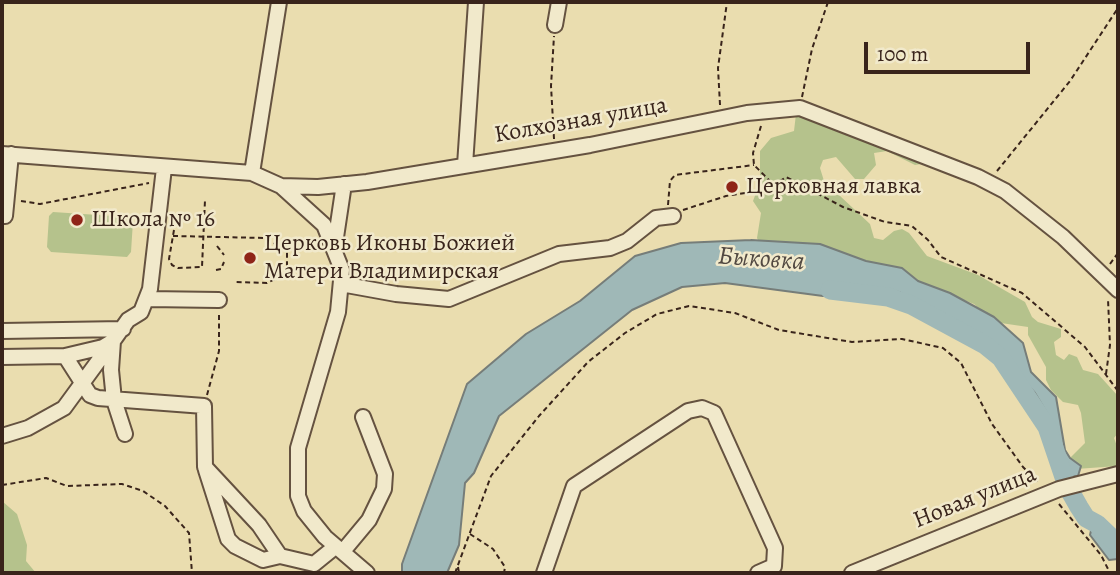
<!DOCTYPE html>
<html>
<head>
<meta charset="utf-8">
<style>
	body { margin:0 }
	#map { position:relative; width:1120px; height:575px; overflow:hidden; background:#eaddaf; font-family:Alegreya,serif }
	canvas { display:block }
	.frame { position:absolute; inset:0; border:4px solid #39241b; pointer-events:none }
	.scale { position:absolute; left:864px; top:42px; width:166px; height:32px; box-sizing:border-box; border:4px solid #39241b; border-top:0; padding-left:9px; font-size:21px; line-height:24px; white-space:nowrap; color:#39241b; -webkit-text-stroke:5px #f1e9cb; paint-order:stroke }
</style>
</head>
<body>
<div id="map">
<canvas width="1120" height="575"></canvas>
<div class="frame"></div>
<div class="scale">100 m</div>
</div>
<script>
const ctx = document.querySelector('canvas').getContext('2d');
ctx.lineJoin = 'round';
function fill(path, color) { ctx.fillStyle = color; ctx.fill(path, 'evenodd'); }
const shape = rows => new Path2D(rows.map(r => 'M' + r).join(''));
function strokePath(path, color, width, dash) { ctx.strokeStyle = color; ctx.lineWidth = width; ctx.lineCap = dash ? 'butt' : 'round'; ctx.setLineDash(dash || []); ctx.stroke(path); }
function drawText(font, color, halo, rows, align = 'center') {
  ctx.font = font + ' Alegreya,serif'; ctx.lineWidth = 5; ctx.setLineDash([]); ctx.textBaseline = 'middle'; ctx.strokeStyle = halo; ctx.fillStyle = color; for (const [text, x, y, turn = 0] of rows) {
    ctx.save(); ctx.translate(x, y); ctx.rotate((+turn || 0) * Math.PI / 180); ctx.textAlign = isNaN(turn) ? turn : align; if (halo) ctx.strokeText(text, 0, 0); ctx.fillText(text, 0, 0); ctx.restore();
  }
}
const green = shape([
	[805,109,933,162,915,165,887,151,874,153,876,165,864,179,855,179,836,157,823,160,820,168,824,181,870,224,874,238,883,240,894,231,902,229,909,233,927,256,978,275,1025,302,1032,317,1038,322,1061,329,1061,337,1054,342,1056,355,1064,360,1069,354,1077,357,1083,370,1098,374,1117,395,1118,433,1114,438,1118,449,1118,466,1076,469,1069,459,1085,443,1081,413,1078,405,1063,402,1051,390,1046,380,1046,367,1028,335,1028,327,994,322,974,304,959,298,759,242,757,238,761,213,753,201,760,182,760,151,771,138,794,131,796,114],
	[53,212,128,217,133,221,131,252,127,257,51,252,47,247,49,216],
	[2,501,17,514,27,545,26,561,36,573,2,573]
]);
const water = shape([
	[751,240,820,244,866,261,902,268,918,281,950,293,994,317,1023,343,1031,372,1056,397,1065,450,1070,458,1081,466,1078,476,1069,477,1065,473,1053,423,1035,393,987,339,899,292,873,290,823,296,725,283,682,287,632,310,499,416,474,473,465,483,459,545,447,573,402,573,402,564,467,384,526,334,580,301,635,256,681,243,751,240],
	[1092,526,1107,527,1118,535,1118,559,1109,560,1090,535,1092,526]
]);
const river = shape([
	[830,290,888,297,911,305,985,345,1001,358,1047,427,1067,486,1079,507,1086,518,1097,524,1118,544]
]);
const path = shape([
	[802,97,812,49,828,2],
	[720,105,718,68,727,2],
	[761,126,753,153,754,165,773,184],
	[554,139,551,86,554,36],
	[997,171,1070,81,1118,8],
	[21,201,40,204,149,183],
	[668,205,670,181,675,175,754,165],
	[683,210,726,196,769,189,786,177,843,207,885,222,912,226,928,240,941,257,1022,293,1085,347,1118,391],
	[174,230,169,259,172,265,178,268,202,267,205,200],
	[173,236,266,238,287,252,287,273,267,283,234,282],
	[217,246,224,255],
	[1110,264,1118,253],
	[216,270,221,269,224,262],
	[1106,374,1110,345,1108,299],
	[207,395,219,351,219,315],
	[2,485,46,478,67,486,122,484,143,491,165,506,189,533,192,573],
	[1059,504,1101,555,1110,573],
	[470,534,493,549,505,567,504,573],
	[458,567,459,573],
	[455,573,491,476,539,416,588,362,625,333,657,314,689,306,735,313,779,330,852,342,902,339,943,348,961,363,992,424,1023,467,1038,482]
]);
const minor = shape([
	[555,25,559,2],
	[2,154,252,173,281,186,318,187,367,182,590,145,747,113,800,108,978,177,1005,191,1063,237,1118,290],
	[465,165,476,2],
	[252,173,279,2],
	[281,186,324,225,342,270,338,312,298,448,298,496,304,511,325,537,367,573],
	[5,216,11,154],
	[335,244,344,184],
	[341,284,396,294,449,299,559,254,610,248,627,241,656,218,673,216],
	[148,299,219,300],
	[2,331,123,329],
	[65,356,90,395,98,398,204,406,205,467,259,525,280,556,314,564,335,547],
	[2,357,65,356,103,347,113,341,128,320,141,312,150,289,164,168],
	[2,436,28,428,64,408,113,341,111,370,114,400,125,434],
	[206,470,228,539,235,546,263,560,280,556],
	[344,550,369,520,384,489,385,474,363,417],
	[544,573,574,486,688,411,702,408,714,413,775,548,774,566,758,573],
	[852,573,1059,489,1118,474]
]);
const markers = [
	[732,187,7,"#8f2418"],
	[77,220,7,"#8f2418"],
	[250,258,7,"#8f2418"]
];
const streetNames = [
	["Колхозная улица",581,121,-10],
	["Новая улица",975,498,-22]
];
const poiNames = [
	["Церковная лавка",746,187],
	["Школа № 16",91,220],
	["Церковь Иконы Божией",264,244],
	["Матери Владимирская",264,272]
];
const waterNames = [
	["Быковка",761,260,4]
];
fill(green, '#b5c28c');
fill(water, '#9fb8b7');
strokePath(water, '#767d79', 2);
strokePath(river, '#9fb8b7', 19);
strokePath(minor, '#655240', 18);
strokePath(path, '#39241b', 2, [5, 3.5]);
strokePath(minor, '#f1e9cb', 14);
for (const [x, y, r, color] of markers) { const dot = new Path2D(); dot.arc(x, y, r, 0, 2 * Math.PI); ctx.fillStyle = color; ctx.fill(dot); strokePath(dot, '#f1e9cb', 2.5); }
drawText('24px', '#39241b', '#f1e9cb', streetNames);
drawText('24px', '#39241b', '#f1e9cb', poiNames, 'left');
drawText('italic 26px', '#524942', '#f1e9cb', waterNames);
</script>
</body>
</html>
